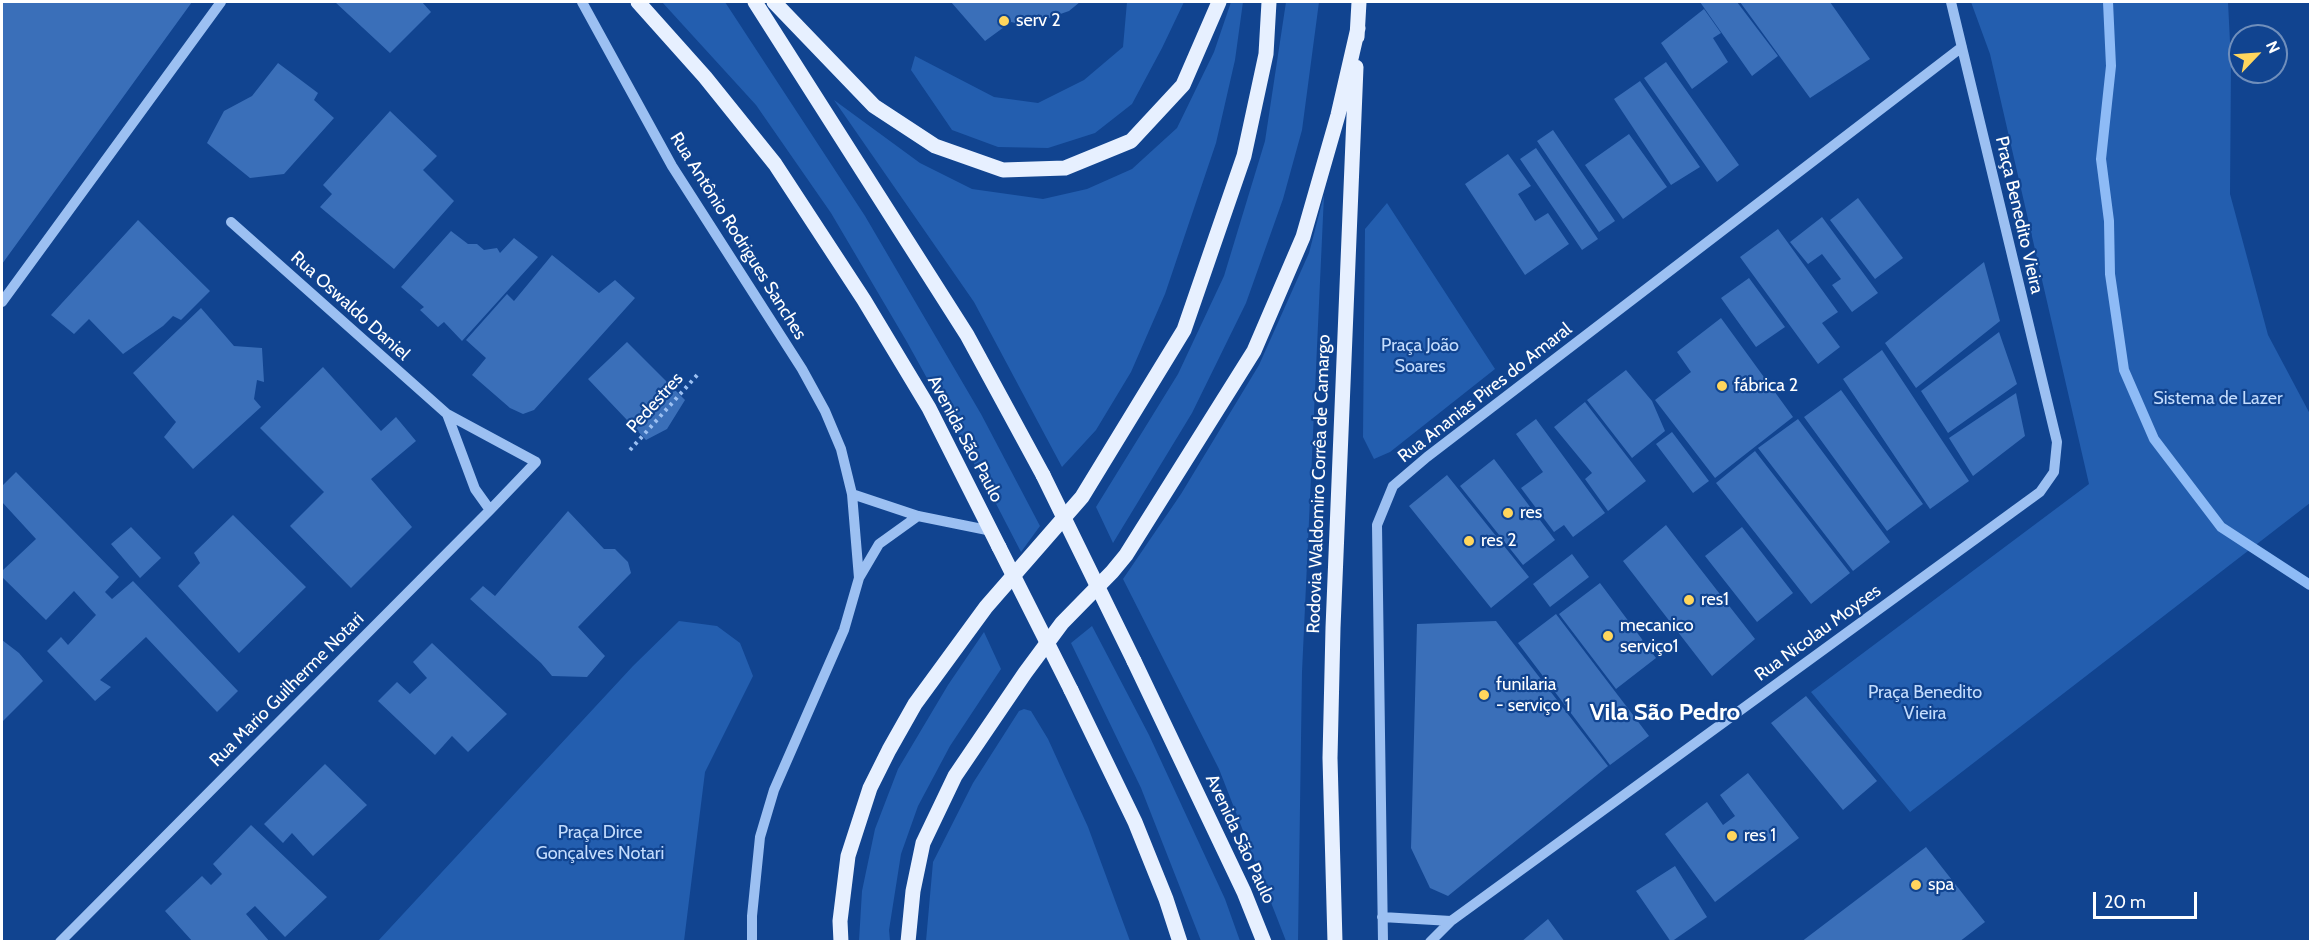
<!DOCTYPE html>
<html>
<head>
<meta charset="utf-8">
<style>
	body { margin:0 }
	#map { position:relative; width:2312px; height:943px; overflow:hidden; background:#114490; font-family:Cabin,sans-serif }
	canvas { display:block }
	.frame { position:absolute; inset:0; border:3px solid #fff; pointer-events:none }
	.north { position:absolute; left:2228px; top:24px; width:60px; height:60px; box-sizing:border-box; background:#114490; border:2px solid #708fbc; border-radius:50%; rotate:65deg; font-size:16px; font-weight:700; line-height:24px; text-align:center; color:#fff }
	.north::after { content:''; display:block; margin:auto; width:21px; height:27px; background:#ffd65d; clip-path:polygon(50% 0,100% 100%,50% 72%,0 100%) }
	.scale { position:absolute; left:2093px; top:892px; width:104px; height:27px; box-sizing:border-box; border:3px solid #fff; border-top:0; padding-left:8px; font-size:18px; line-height:21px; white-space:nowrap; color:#fff; -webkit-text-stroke:4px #114490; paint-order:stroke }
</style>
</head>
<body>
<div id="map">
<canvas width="2312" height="943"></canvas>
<div class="frame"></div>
<div class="north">N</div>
<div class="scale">20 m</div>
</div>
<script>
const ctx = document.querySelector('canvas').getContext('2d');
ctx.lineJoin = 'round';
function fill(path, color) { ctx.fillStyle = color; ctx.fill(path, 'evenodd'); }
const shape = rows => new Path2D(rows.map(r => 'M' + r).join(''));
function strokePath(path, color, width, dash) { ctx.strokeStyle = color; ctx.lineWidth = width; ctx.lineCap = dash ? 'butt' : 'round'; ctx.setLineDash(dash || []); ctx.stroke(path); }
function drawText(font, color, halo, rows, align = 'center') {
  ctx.font = font + ' Cabin,sans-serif'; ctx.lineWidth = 4.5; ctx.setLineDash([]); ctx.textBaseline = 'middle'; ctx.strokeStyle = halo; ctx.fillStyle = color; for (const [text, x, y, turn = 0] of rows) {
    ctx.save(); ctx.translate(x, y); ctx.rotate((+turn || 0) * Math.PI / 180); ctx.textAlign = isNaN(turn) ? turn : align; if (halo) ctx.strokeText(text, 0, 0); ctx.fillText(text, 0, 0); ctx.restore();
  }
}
const green = shape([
	[662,2,725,2,865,216,981,414,1040,526,1021,552,992,496,907,342,831,213,756,105],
	[1127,2,1184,2,1162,48,1132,104,1095,133,1048,148,998,147,952,130,911,70,915,56,994,97,1038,103,1084,80,1123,47],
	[1231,2,1243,2,1235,60,1216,143,1165,294,1131,372,1096,430,1062,467,974,302,834,100,920,163,972,189,1043,199,1087,189,1132,169,1177,128,1214,52],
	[1286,2,1319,2,1302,130,1283,199,1246,303,1192,413,1113,543,1096,507,1178,374,1224,276,1265,141],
	[1971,2,2228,2,2231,62,2230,194,2268,335,2310,414,2310,503,1910,812,1811,692,2089,484,1990,54],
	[1324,195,1302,672,1298,941,1286,941,1219,769,1123,579,1181,494,1259,365,1309,253],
	[1387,203,1495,369,1390,452,1374,459,1363,437,1365,229],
	[679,621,717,626,740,643,753,676,705,772,684,941,378,941,633,666],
	[1092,626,1149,735,1225,899,1240,941,1201,941,1141,788,1071,643],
	[984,632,1001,669,950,746,918,806,901,854,889,930,890,941,859,941,862,891,875,829,898,769,948,685],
	[1024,709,1031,711,1048,739,1088,827,1130,941,926,941,933,862,973,783,1019,711]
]);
const stream = shape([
	[2108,2,2111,66,2101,159,2109,221,2110,274,2124,370,2154,439,2221,527,2310,585]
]);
const building = shape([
	[2,2,192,2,2,264],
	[335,2,422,2,431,12,390,53],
	[951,2,1080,2,1069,11,1046,19,1025,25,1011,22,985,41],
	[1700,2,1737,2,1778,56,1752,76],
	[1740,2,1830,2,1870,59,1810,98],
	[1704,9,1721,33,1713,38,1728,62,1692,89,1661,43],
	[1666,62,1739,165,1717,182,1644,78],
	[278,63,318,93,314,100,334,118,284,174,250,178,207,143,224,111,252,96],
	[1640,81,1700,167,1671,185,1614,99],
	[390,111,437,156,423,170,454,201,394,269,320,207,332,194,323,185],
	[1553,130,1615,221,1599,232,1537,141],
	[1629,134,1667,187,1623,219,1585,165],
	[1536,148,1598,239,1582,250,1520,159],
	[1508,154,1531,186,1518,194,1535,221,1548,213,1569,244,1525,275,1465,184],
	[1858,198,1903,258,1875,279,1830,220],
	[1822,217,1878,293,1852,312,1832,285,1841,279,1822,254,1808,264,1790,242],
	[138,220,210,291,181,320,173,316,163,326,123,354,89,319,74,334,51,315],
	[1778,229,1838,312,1822,323,1840,347,1818,364,1740,257],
	[451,231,468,244,477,244,484,250,497,248,500,253,514,238,538,257,462,341,444,322,438,327,420,310,424,307,401,287],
	[552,255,599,293,615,280,635,298,534,410,523,414,510,408,472,375,486,358,466,340,507,294,514,301],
	[1984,262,2000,321,1916,388,1885,343],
	[1749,278,1785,327,1756,347,1721,298],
	[201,308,234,346,262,348,264,382,257,380,254,399,261,407,193,469,164,437,176,422,133,373],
	[1721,318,1793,417,1715,478,1655,400,1691,372,1677,352],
	[1999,332,2017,384,1948,433,1921,391],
	[627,342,685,400,667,429,646,440,588,379],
	[1882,350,1969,481,1930,509,1843,379],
	[323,367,381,431,396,417,416,441,371,479,412,527,351,588,290,526,324,492,260,428],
	[1626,370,1652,401,1665,431,1632,458,1587,400],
	[1841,390,1923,504,1887,531,1804,417],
	[2016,393,2025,436,1973,476,1949,438],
	[1585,402,1646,481,1608,511,1585,479,1592,473,1554,427],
	[1536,419,1605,513,1573,537,1564,525,1554,532,1521,488,1543,472,1516,434],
	[1798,419,1890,542,1853,571,1758,448],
	[1672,432,1709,481,1693,493,1656,444],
	[1755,451,1850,573,1811,604,1716,483],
	[1494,459,1555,540,1523,565,1460,486],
	[16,472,119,577,105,592,112,599,133,581,238,691,217,712,146,637,100,680,111,687,95,701,47,651,61,637,68,645,96,615,74,591,46,620,2,577,2,571,36,539,2,502,2,486],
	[1447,475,1529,577,1491,608,1409,506],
	[568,511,604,549,615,549,628,562,631,573,578,627,605,656,587,677,552,676,541,663,470,599,483,586,495,596],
	[233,515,306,587,239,653,178,586,200,563,194,553],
	[1666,525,1755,639,1712,676,1623,561],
	[131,527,161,558,140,578,111,544],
	[1742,527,1793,593,1757,622,1705,556],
	[1572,554,1589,577,1550,607,1533,584],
	[1600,583,1656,658,1616,689,1559,614],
	[1556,614,1649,736,1610,765,1518,643],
	[1496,621,1608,766,1448,896,1430,888,1411,848,1417,624],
	[2,640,19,653,43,681,2,722],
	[432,643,507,714,468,752,452,736,435,755,378,701,397,682,410,694,427,678,413,662],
	[1806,696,1877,781,1843,810,1771,723],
	[325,764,367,805,313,856,292,833,283,843,264,824],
	[1748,773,1799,838,1715,902,1665,834,1707,802,1723,825,1735,816,1720,795],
	[251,825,327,897,285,937,255,906,246,914,270,942,193,942,165,911,202,876,211,885,222,874,213,864],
	[1926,847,1985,922,1959,942,1801,942],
	[1675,866,1707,917,1671,942,1636,891],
	[1548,919,1565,942,1521,942]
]);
const path = shape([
	[630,450,699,373]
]);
const minor = shape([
	[582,2,672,166,802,369,825,411,841,449,852,494,859,578],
	[231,222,447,414],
	[2,302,221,2],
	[852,494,918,516,992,531],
	[1382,917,1451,921,1430,942],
	[1451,921,2040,492,2054,472,2057,442,1951,2],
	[60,942,490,510,536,462,447,414,475,489,490,510],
	[752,942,752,916,760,837,774,790,844,630,859,578,879,544,918,516],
	[1383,942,1377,525,1393,486,1427,457,1962,47]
]);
const major = shape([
	[638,2,705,77,775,164,864,300,929,408,999,547],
	[755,2,967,335,1043,475],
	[774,2,874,106,935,146,1003,170,1065,168,1131,141,1183,85,1219,2],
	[1357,37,1359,2],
	[1134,661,1244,892,1264,942],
	[1071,690,1135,822,1166,899,1180,942],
	[841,942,840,921,848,856,870,788,889,750,915,704,986,607,1082,497,1184,330,1244,156,1266,54,1269,2],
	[908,942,913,891,923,843,955,776,1025,673,1062,623,1112,572,1126,555,1254,351,1303,237,1338,115,1358,28],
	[1335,942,1330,758,1333,628,1356,67]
]);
const majorBridge = shape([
	[1043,475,1134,661],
	[999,547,1071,690]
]);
const markers = [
	[1004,21,6,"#ffd65d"],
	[1722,386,6,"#ffd65d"],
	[1508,513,6,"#ffd65d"],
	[1469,541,6,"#ffd65d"],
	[1689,600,6,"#ffd65d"],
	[1608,636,6,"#ffd65d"],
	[1484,695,6,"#ffd65d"],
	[1732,836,6,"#ffd65d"],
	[1916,885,6,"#ffd65d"]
];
const poiNames = [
	["serv 2",1016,21],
	["fábrica 2",1734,386],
	["res",1520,513],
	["res 2",1481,541],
	["res1",1701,600],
	["mecanico",1620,626],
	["serviço1",1620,647],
	["funilaria",1496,685],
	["- serviço 1",1496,706],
	["res 1",1744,836],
	["spa",1928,885]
];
const streetNames = [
	["Praça Benedito Vieira",2019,215,77],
	["Rua Antônio Rodrigues Sanches",738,236,58],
	["Rua Oswaldo Daniel",350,306,42],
	["Rua Ananias Pires do Amaral",1485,393,-38],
	["Pedestres",655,403,-48],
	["Avenida São Paulo",965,439,62],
	["Rodovia Waldomiro Corrêa de Camargo",1319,484,-88],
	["Rua Nicolau Moyses",1818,633,-36],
	["Rua Mario Guilherme Notari",287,690,-45],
	["Avenida São Paulo",1240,839,65]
];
const parkNames = [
	["Praça João",1420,346],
	["Soares",1420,367],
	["Sistema de Lazer",2218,399],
	["Praça Benedito",1925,693],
	["Vieira",1925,714],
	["Praça Dirce",600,833],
	["Gonçalves Notari",600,854]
];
const districtNames = [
	["Vila São Pedro",1665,713]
];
fill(green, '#235eaf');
strokePath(stream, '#8ebbf6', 10);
fill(building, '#3a6fb9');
strokePath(path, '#9cc0f2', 4, [3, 4.5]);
strokePath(minor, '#9cc0f2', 10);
strokePath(major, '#e7f0ff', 15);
strokePath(majorBridge, '#e7f0ff', 15);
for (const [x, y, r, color] of markers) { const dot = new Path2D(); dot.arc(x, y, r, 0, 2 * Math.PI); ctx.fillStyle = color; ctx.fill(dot); strokePath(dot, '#114490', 2); }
drawText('18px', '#fff', '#114490', poiNames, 'left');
drawText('18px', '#fff', '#114490', streetNames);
drawText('18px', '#c3dcfd', '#114490', parkNames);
drawText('bold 24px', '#fff', '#114490', districtNames);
</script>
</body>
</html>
